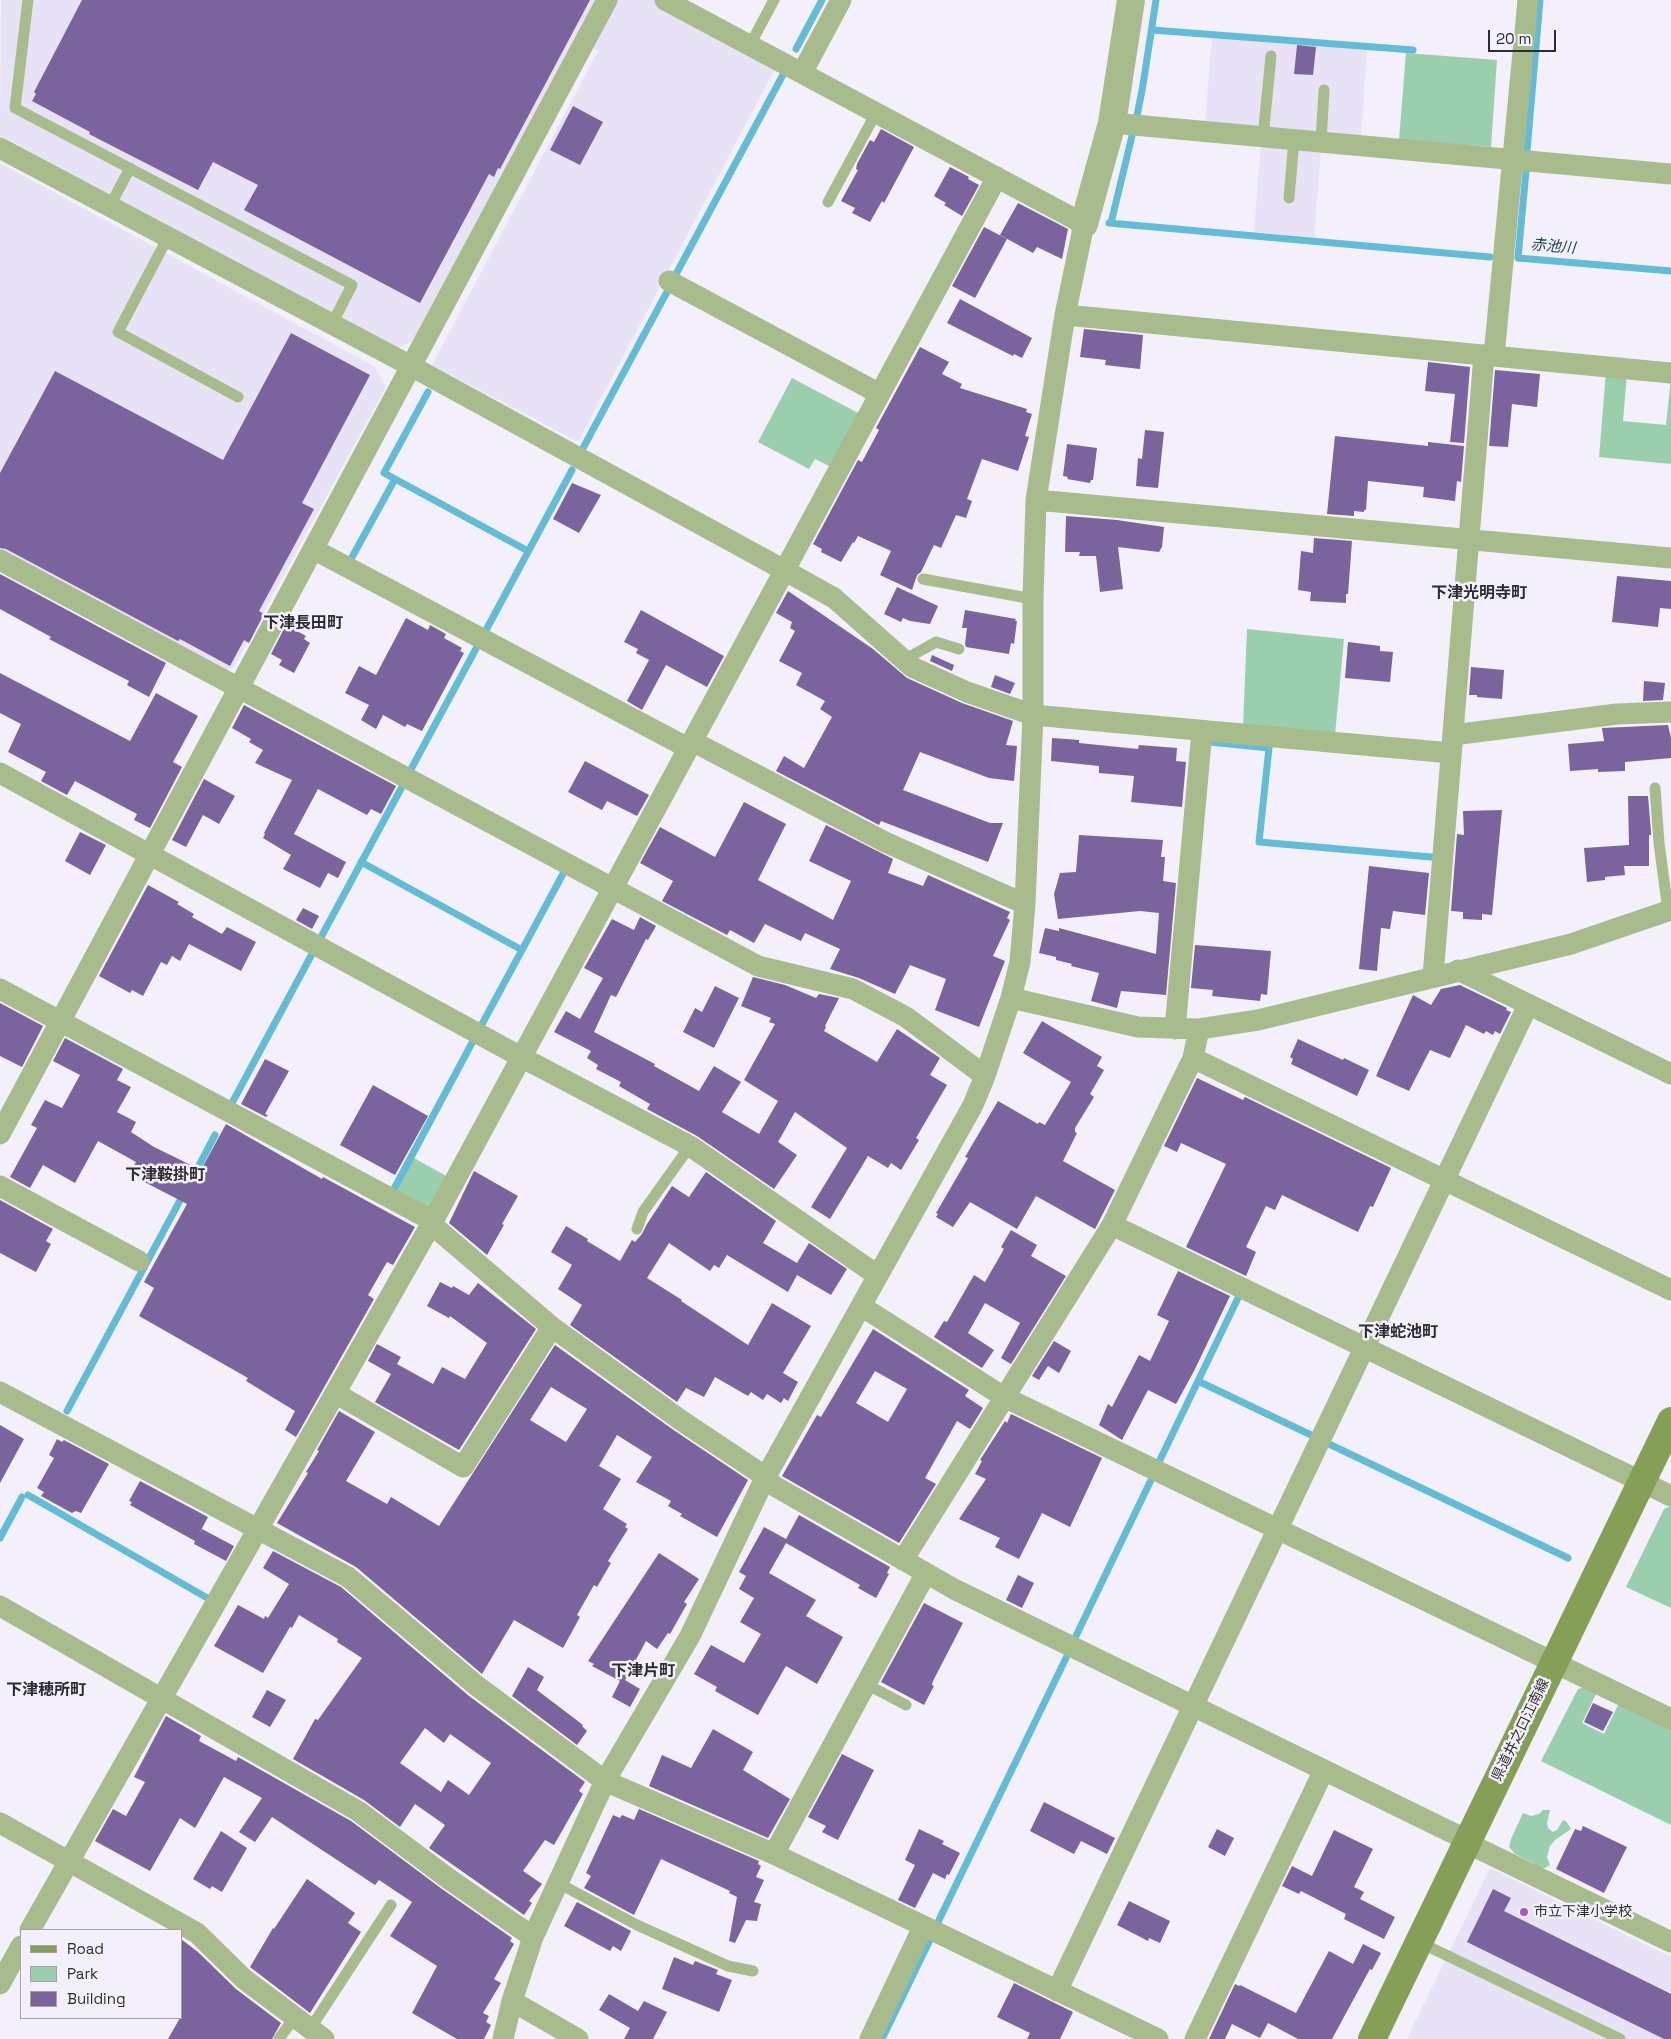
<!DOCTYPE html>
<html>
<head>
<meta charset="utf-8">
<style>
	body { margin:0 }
	#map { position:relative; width:1671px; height:2039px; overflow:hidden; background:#f3f0fc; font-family:"Space Grotesk",sans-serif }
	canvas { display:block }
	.legend { position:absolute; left:20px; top:1929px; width:162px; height:90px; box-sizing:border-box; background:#f3f0fc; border:1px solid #a4a2ab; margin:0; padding:6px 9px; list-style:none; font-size:15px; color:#2e2c31 }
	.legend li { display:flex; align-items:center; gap:10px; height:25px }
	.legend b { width:25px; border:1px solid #a4a2ab }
	.scale { position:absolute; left:1488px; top:30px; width:68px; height:22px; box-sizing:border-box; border:2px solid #2e2c31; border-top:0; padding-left:6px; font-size:15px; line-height:18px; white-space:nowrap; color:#2e2c31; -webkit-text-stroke:4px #f3f0fc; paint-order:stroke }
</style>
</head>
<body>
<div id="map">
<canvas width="1671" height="2039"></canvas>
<ul class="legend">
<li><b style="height:6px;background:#85a056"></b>Road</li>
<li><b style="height:14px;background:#9bcead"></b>Park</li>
<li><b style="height:14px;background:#7b639e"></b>Building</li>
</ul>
<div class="scale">20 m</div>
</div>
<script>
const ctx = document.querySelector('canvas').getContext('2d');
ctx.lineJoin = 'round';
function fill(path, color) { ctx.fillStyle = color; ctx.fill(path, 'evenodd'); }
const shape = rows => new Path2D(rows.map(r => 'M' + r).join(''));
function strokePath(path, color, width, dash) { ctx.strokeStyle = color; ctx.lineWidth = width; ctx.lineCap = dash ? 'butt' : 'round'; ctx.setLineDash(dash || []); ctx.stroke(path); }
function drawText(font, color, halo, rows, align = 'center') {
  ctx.font = font + ' "Space Grotesk","Noto Sans JP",sans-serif'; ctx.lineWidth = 5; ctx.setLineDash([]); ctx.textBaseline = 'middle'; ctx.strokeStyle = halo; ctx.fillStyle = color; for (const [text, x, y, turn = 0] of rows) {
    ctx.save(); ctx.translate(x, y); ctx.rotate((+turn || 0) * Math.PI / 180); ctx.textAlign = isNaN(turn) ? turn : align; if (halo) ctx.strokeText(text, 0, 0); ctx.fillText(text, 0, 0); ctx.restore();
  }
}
const built = shape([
	[1,0,597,0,415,340,395,349,0,135],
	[616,0,655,0,777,65,578,442,432,365,598,51,591,47],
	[1212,38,1367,50,1361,137,1205,123],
	[1261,144,1321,150,1314,237,1254,232],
	[0,163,375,367,386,387,234,667,224,671,0,551],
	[1490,1868,1671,1957,1671,2039,1407,2039]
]);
const green = shape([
	[1406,53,1497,60,1491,147,1399,140],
	[1606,372,1627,374,1623,421,1666,425,1671,378,1671,464,1599,457],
	[792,378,860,414,831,467,815,459,809,469,758,442],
	[1247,629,1344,639,1335,735,1243,727],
	[414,1158,450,1178,435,1206,424,1208,395,1192],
	[1671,1506,1671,1608,1626,1587,1664,1509],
	[1586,1687,1597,1692,1582,1723,1604,1734,1619,1703,1671,1728,1671,1825,1541,1761,1578,1689],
	[1543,1810,1550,1810,1547,1823,1548,1828,1553,1832,1557,1830,1563,1820,1566,1821,1571,1829,1555,1840,1550,1846,1547,1857,1550,1865,1545,1868,1538,1868,1533,1863,1515,1854,1509,1847,1511,1839,1523,1813,1531,1816,1539,1814]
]);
const stream = shape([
	[1152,30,1413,50],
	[796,49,822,0],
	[1137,116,1143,85,1156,0],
	[1527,151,1540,0],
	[1526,171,1518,258,1671,271],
	[1109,223,1490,257],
	[1111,223,1132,136],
	[675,276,785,71],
	[428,392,384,473,528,551],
	[582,450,668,290],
	[351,559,395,479],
	[485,632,572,470],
	[1210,742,1269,748,1259,842,1431,857],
	[410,771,478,645],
	[361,862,522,950,564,872],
	[320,939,403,785],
	[481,1026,522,950],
	[232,1103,312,954],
	[194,1175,215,1135],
	[394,1189,473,1041],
	[1198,1381,1311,1435],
	[67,1411,184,1193],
	[1329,1444,1568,1558],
	[1158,1464,1239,1296],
	[28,1495,209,1599],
	[0,1538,22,1497],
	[1075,1638,1152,1478],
	[938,1922,1067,1656],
	[882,2039,929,1942]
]);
const building = shape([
	[82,0,590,0,500,169,498,168,494,177,489,174,420,303,244,210,258,185,213,162,198,190,89,134,90,132,32,101,36,94,34,92],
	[1297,45,1316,47,1313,75,1294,74],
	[573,106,603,122,580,165,550,150],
	[881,129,914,147,884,203,882,201,870,222,852,213,855,208,841,201,858,170,856,169,857,164,870,140,874,142],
	[950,167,969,177,968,179,979,185,962,216,944,205,946,203,934,196],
	[1018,203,1068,229,1062,259,1037,247,1033,253,1000,235],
	[984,227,1007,239,975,298,952,286],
	[960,299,1032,338,1022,358,1014,354,1013,356,947,323],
	[1084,329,1143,335,1140,369,1105,365,1106,360,1080,357],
	[291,333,370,375,302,503,314,509,259,611,264,614,249,643,244,640,230,666,180,639,178,641,6,549,0,548,0,473,55,371,223,460],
	[920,347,949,362,942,374,962,384,960,388,1027,409,1026,412,1032,414,1025,436,1029,437,1018,471,982,459,967,499,972,501,966,518,956,515,941,548,934,545,921,572,917,575,912,590,880,575,891,551,858,536,854,543,853,542,841,562,821,552,822,549,813,544,858,460,862,462,879,430,876,428],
	[1428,362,1470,367,1464,443,1450,442,1455,394,1425,391],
	[1495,370,1540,374,1537,407,1512,404,1508,447,1489,446],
	[1145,430,1164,432,1158,488,1136,486,1138,458,1142,459],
	[1335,436,1428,446,1428,442,1464,446,1461,482,1457,481,1455,501,1423,497,1424,487,1368,481,1366,510,1364,510,1364,512,1354,511,1354,516,1327,514],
	[1067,444,1097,448,1093,480,1091,480,1090,483,1067,479,1068,477,1063,476],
	[572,483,601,495,579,533,553,519],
	[1066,516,1117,520,1164,527,1162,547,1159,552,1118,547,1123,589,1100,592,1096,556,1079,556,1080,552,1065,552],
	[1314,538,1352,541,1348,594,1346,594,1346,603,1310,601,1311,592,1298,590,1301,551,1313,553],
	[0,574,166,663,149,697,127,685,129,681,49,639,51,637,0,609],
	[1617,576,1671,581,1671,609,1660,608,1658,627,1612,622],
	[897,587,938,606,930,624,910,621,903,618,901,622,884,614],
	[788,591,873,649,907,678,962,703,1013,721,1006,745,1017,746,1014,781,989,778,920,752,903,790,990,823,1003,823,988,862,881,821,879,825,776,771,784,756,804,768,832,717,820,709,825,701,796,685,802,673,779,661,795,631,790,628,792,622,776,613],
	[641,610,724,656,707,687,666,665,642,710,627,701,649,660,636,653,638,649,624,642],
	[965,610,1016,619,1015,621,1017,621,1014,644,1011,643,1009,654,966,647,965,644,967,628,962,628],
	[406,618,428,630,430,625,446,634,444,638,462,648,460,651,464,653,422,731,407,724,405,727,383,715,376,729,361,720,369,705,345,693,359,666,376,675],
	[286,625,306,636,304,639,310,643,294,673,279,665,282,660,271,654],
	[1348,642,1380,646,1380,651,1393,652,1390,682,1345,678],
	[932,655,954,665,952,671,930,661],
	[1471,667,1504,670,1502,699,1477,697,1477,695,1469,695],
	[0,673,130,741,156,693,198,716,173,762,182,767,150,828,134,820,137,814,75,781,67,795,41,781,46,772,8,752,21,724,0,713],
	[995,675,1015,683,1010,694,991,687],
	[1644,681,1665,683,1663,700,1643,701],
	[244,705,396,786,381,814,371,809,367,815,318,789,294,834,346,862,338,878,328,873,320,888,283,869,291,855,263,838,265,834,264,833,292,780,255,763,263,750,249,742,251,739,232,728],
	[1668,725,1671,738,1671,758,1625,762,1625,771,1598,772,1598,769,1570,771,1568,744,1604,741,1602,728],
	[1052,738,1079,740,1079,743,1138,749,1139,745,1177,748,1176,761,1186,762,1182,807,1131,802,1134,776,1099,773,1099,766,1051,761],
	[585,761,649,795,637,816,607,801,602,810,568,792],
	[204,779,235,796,219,824,203,815,186,847,172,840],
	[1628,796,1648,796,1651,832,1651,835,1649,835,1649,866,1624,866,1625,875,1605,877,1605,880,1587,882,1584,848,1629,845],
	[744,802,786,824,758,880,833,920,851,881,809,861,826,825,893,859,888,873,923,886,928,875,1010,912,1007,918,1010,920,993,956,1005,961,979,1027,935,1010,946,979,910,965,895,994,859,978,830,969,840,949,805,933,801,941,765,924,754,943,730,930,727,935,662,901,673,881,640,863,660,827,715,857],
	[1502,810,1492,915,1482,914,1482,920,1463,919,1463,912,1451,911,1457,834,1464,835,1463,811],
	[80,832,106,845,90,875,65,861],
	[1079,835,1163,840,1161,857,1165,857,1163,881,1176,883,1166,995,1121,991,1117,1008,1091,1001,1099,973,1071,966,1072,964,1056,960,1056,957,1039,953,1045,928,1059,931,1059,928,1156,954,1159,913,1140,911,1058,919,1054,894,1060,873,1076,872],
	[1369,866,1429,873,1425,915,1393,911,1390,929,1381,928,1377,971,1359,969],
	[148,885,179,902,177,904,194,914,192,917,222,934,227,927,256,942,241,971,189,944,180,961,172,956,167,965,161,962,143,996,132,990,130,993,99,976],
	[303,908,319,916,312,929,296,920],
	[640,917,656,926,648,940,646,939,616,997,611,995,594,1032,655,1064,654,1066,699,1091,714,1066,741,1082,722,1112,759,1134,778,1101,744,1080,775,1024,769,1022,771,1018,741,1006,753,977,785,985,816,998,819,994,839,998,825,1026,826,1027,824,1031,877,1062,897,1029,940,1058,930,1075,947,1085,916,1138,919,1140,901,1170,891,1163,888,1168,868,1156,830,1219,811,1207,847,1148,795,1112,778,1142,797,1155,774,1189,697,1136,647,1109,650,1104,619,1086,621,1082,596,1069,598,1065,587,1058,591,1051,554,1032,566,1011,580,1019,603,978,584,968,612,919,634,930],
	[1195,945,1271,951,1267,995,1261,994,1260,1001,1212,996,1213,990,1191,988],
	[1460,985,1507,1008,1506,1010,1511,1012,1500,1034,1495,1031,1493,1035,1486,1031,1484,1034,1466,1025,1450,1058,1430,1050,1409,1091,1376,1076,1413,995,1431,1005,1441,989],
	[715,986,739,998,714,1048,683,1032,695,1008,702,1012],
	[0,1003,43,1026,22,1067,0,1056],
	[1042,1021,1102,1057,1097,1066,1104,1070,1090,1094,1094,1097,1075,1128,1075,1132,1077,1133,1063,1161,1115,1190,1095,1229,1036,1196,1017,1229,970,1202,953,1227,936,1217,938,1214,936,1213,968,1158,965,1157,998,1101,1038,1124,1039,1122,1045,1125,1071,1082,1023,1053],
	[65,1038,123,1069,117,1080,131,1087,117,1112,136,1122,131,1132,154,1147,201,1170,226,1124,322,1179,323,1177,415,1227,393,1265,387,1262,368,1295,374,1299,296,1437,285,1430,295,1411,246,1381,248,1378,139,1316,154,1288,144,1282,187,1204,129,1174,136,1162,98,1141,75,1183,43,1165,30,1188,10,1177,37,1128,31,1125,45,1100,62,1108,80,1075,53,1061],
	[1298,1039,1343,1060,1344,1058,1369,1070,1357,1096,1291,1064,1293,1059,1290,1057],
	[265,1059,289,1071,265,1114,268,1115,266,1117,241,1104],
	[1197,1078,1243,1100,1245,1097,1391,1168,1373,1207,1370,1206,1358,1232,1282,1195,1275,1210,1266,1206,1246,1247,1256,1252,1246,1276,1186,1247,1226,1164,1181,1143,1177,1152,1164,1146],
	[373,1085,428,1116,395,1175,340,1145],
	[474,1171,518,1196,502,1224,504,1225,487,1255,449,1223],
	[706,1172,776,1221,763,1243,797,1263,809,1243,847,1269,831,1295,797,1275,788,1292,727,1255,719,1268,714,1265,710,1271,669,1243,647,1278,682,1300,681,1301,748,1345,772,1303,811,1326,783,1373,798,1382,788,1401,784,1398,781,1403,767,1394,763,1400,751,1392,748,1396,715,1377,704,1397,686,1388,677,1402,570,1325,582,1305,558,1289,572,1265,551,1252,566,1226,588,1239,587,1241,620,1261,632,1240,635,1242,642,1234,647,1224,672,1186,689,1197],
	[0,1200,53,1229,46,1241,51,1244,36,1272,0,1253],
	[1011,1230,1037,1245,1031,1256,1066,1276,1011,1364,1001,1358,1020,1323,985,1303,968,1333,994,1350,982,1368,934,1337,944,1321,947,1322,974,1275,985,1282,1004,1249,1001,1247],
	[1178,1271,1230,1296,1194,1371,1176,1404,1148,1390,1122,1440,1099,1425,1108,1404,1112,1407,1139,1355,1150,1361,1169,1321,1157,1315],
	[440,1282,452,1288,453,1286,469,1295,478,1283,536,1329,459,1450,375,1402,391,1374,368,1361,377,1344,401,1357,397,1364,433,1384,442,1367,465,1379,487,1343,450,1316,449,1318,427,1306],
	[873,1329,969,1390,965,1396,983,1408,970,1429,957,1421,925,1478,936,1484,899,1543,782,1476,817,1415,821,1417],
	[875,1371,907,1389,888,1422,856,1403],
	[1054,1341,1071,1351,1059,1373,1048,1366,1039,1380,1032,1376],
	[555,1345,675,1431,748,1480,717,1537,680,1516,682,1514,668,1506,671,1501,636,1482,652,1457,617,1435,599,1466,621,1479,603,1509,627,1524,625,1527,628,1529,608,1561,611,1563,597,1587,594,1585,577,1615,580,1617,563,1648,514,1620,482,1674,356,1567,277,1523,308,1473,306,1472,319,1451,317,1450,339,1411,375,1432,346,1481,387,1504,391,1497,439,1526],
	[551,1387,587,1409,566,1442,530,1420],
	[1011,1414,1102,1458,1070,1527,1042,1513,1019,1559,995,1547,1000,1538,959,1519,986,1479,975,1474,982,1461,980,1460,1005,1421,1007,1423],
	[0,1425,24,1439,0,1483],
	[57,1439,62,1442,64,1440,109,1464,81,1513,76,1511,72,1513,41,1496,44,1492,37,1488,54,1458,49,1455],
	[140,1481,208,1517,198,1536,202,1529,234,1546,226,1561,194,1544,195,1541,130,1505,132,1502,129,1501],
	[799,1515,890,1567,887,1573,889,1574,876,1598,858,1588,860,1585,786,1543,769,1573,816,1600,806,1616,843,1637,817,1684,786,1666,758,1715,715,1691,717,1687,694,1674,711,1645,744,1663,761,1634,740,1622,754,1598,739,1589,746,1576,739,1572,764,1527,786,1539],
	[273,1551,341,1587,469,1696,585,1782,579,1791,583,1794,554,1845,545,1840,523,1871,542,1884,529,1901,532,1903,524,1915,429,1848,445,1825,415,1804,400,1827,364,1800,293,1759,315,1719,318,1720,362,1658,337,1642,338,1639,299,1615,292,1628,290,1627,263,1673,214,1646,238,1605,264,1619,265,1616,268,1618,289,1584,263,1568],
	[425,1728,444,1743,450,1734,491,1763,469,1795,448,1780,441,1792,400,1763],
	[659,1553,699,1579,684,1602,687,1604,670,1634,668,1633,657,1649,646,1641,625,1680,640,1689,630,1707,612,1697,620,1681,592,1666,594,1664,588,1661],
	[1018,1575,1034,1583,1022,1608,1006,1600],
	[924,1603,963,1623,933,1681,932,1685,934,1686,924,1705,881,1682],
	[528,1667,544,1677,537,1690,583,1725,582,1726,587,1731,577,1745,512,1696],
	[267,1690,286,1700,270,1727,252,1717],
	[1593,1703,1613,1712,1603,1731,1584,1722],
	[166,1716,201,1736,199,1741,236,1761,238,1757,351,1821,442,1889,512,1938,510,1941,514,1944,494,1979,501,1983,483,2013,489,2016,486,2022,491,2025,484,2039,457,2039,412,2013,437,1966,390,1936,412,1902,379,1880,375,1885,272,1817,255,1842,239,1832,262,1798,224,1777,195,1828,180,1818,150,1871,95,1841,113,1809,126,1816,145,1782,134,1777],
	[713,1729,753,1752,743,1770,790,1799,768,1838,649,1786,662,1755,691,1768],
	[842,1754,874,1770,838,1840,822,1832,826,1826,808,1817],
	[1044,1802,1115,1838,1107,1854,1081,1841,1074,1854,1030,1831],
	[639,1809,759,1861,758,1864,761,1866,756,1877,764,1880,754,1902,761,1904,757,1921,746,1920,735,1943,729,1941,737,1897,729,1893,730,1891,661,1859,634,1915,584,1888,591,1876,586,1873,613,1815,620,1818,622,1815,634,1820],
	[1583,1826,1627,1847,1604,1893,1556,1869,1575,1829,1581,1831],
	[919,1829,944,1841,942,1844,960,1853,949,1875,947,1874,945,1879,933,1873,915,1908,898,1900,915,1865,905,1860],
	[1217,1829,1234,1838,1225,1856,1208,1847],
	[1334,1830,1373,1849,1354,1887,1364,1892,1360,1899,1395,1917,1384,1939,1344,1919,1346,1914,1301,1891,1299,1894,1282,1886,1292,1866,1312,1876],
	[221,1831,247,1848,222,1892,212,1886,210,1889,193,1879],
	[307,1879,355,1913,348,1923,361,1932,310,2013,250,1967,273,1928,274,1929],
	[1493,1889,1511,1898,1504,1911,1671,1994,1671,2039,1664,2039,1467,1942],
	[1129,1901,1170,1921,1160,1943,1149,1938,1148,1941,1117,1925],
	[577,1902,631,1931,621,1951,613,1946,610,1951,564,1926],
	[181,1939,198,1952,236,1989,281,2023,272,2039,168,2039,180,2018,181,2018],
	[1363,1944,1381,1953,1372,1970,1370,1969,1332,2039,1298,2039,1268,2023,1260,2038,1232,2024,1225,2039,1209,2039,1235,1984,1239,1986,1240,1985,1296,2013,1329,1951,1353,1964],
	[674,1957,693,1965,695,1961,718,1970,716,1974,732,1980,719,2012,662,1989],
	[1014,1983,1073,2012,1060,2039,1027,2039,1030,2033,997,2017],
	[609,1994,638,2011,644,2001,667,2012,653,2039,624,2039,630,2028,599,2010]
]);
const service = shape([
	[28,0,15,108,352,285,332,324],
	[750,45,774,0],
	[1263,137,1271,56],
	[1321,142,1324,90],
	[1289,198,1294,140],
	[828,202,876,113],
	[110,206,130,168],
	[168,237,118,332,238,397],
	[923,579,1033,599],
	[904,660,936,642,959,649],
	[1655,788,1659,843,1668,911],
	[637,1229,643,1212,690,1146],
	[866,1684,906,1705],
	[558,1883,637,1925,728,1966,753,1971],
	[1419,1942,1620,2039],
	[310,2029,391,1905],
	[279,2039,294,2018]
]);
const minor = shape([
	[802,73,841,0],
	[1112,123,1671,174],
	[0,148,411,366,784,570,834,598,912,667,967,692,1033,715,1451,753],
	[669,281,880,394],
	[1065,315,1671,373],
	[1494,356,1528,0],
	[1036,500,1671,558],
	[313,549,688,748],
	[0,560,758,966,853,989,906,1017,985,1076],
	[1453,735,1617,714,1671,712],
	[692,741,885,842,1025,904],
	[0,773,521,1057,690,1146,877,1275],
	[1458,970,1671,1074],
	[1433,976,1484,355],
	[0,989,433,1221],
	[1011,998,1138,1027,1199,1029,1258,1020,1571,944,1671,910],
	[1175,1029,1202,731],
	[1199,1029,1193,1058,1112,1225,1671,1496],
	[1193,1058,1671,1290],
	[0,1134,607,0],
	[0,1186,139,1261],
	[431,1224,552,1327,682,1421,766,1477],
	[861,1306,1004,1397,1671,1719],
	[0,1392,348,1577,477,1686,605,1781,774,1854,1158,2039],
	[335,1393,463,1467,552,1327],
	[764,1480,954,1589,1469,1841],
	[903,1560,1112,1225],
	[0,1606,358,1811,449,1879,533,1937],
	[0,1823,197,1933,244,1979,324,2039],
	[1467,1843,1671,1942],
	[774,1854,926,1573],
	[30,1930,433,1221,997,177],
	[0,1984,21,1946],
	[1057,1991,1528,1005],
	[512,2001,578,2039],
	[503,2039,512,2001,533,1937,605,1781,690,1636,764,1480,973,1105,985,1076,1011,998,1020,962,1025,904,1033,715,1033,599,1036,500,1065,315,1084,224,665,0],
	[870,2039,923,1927],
	[1195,2039,1324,1770]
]);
const tertiary = shape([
	[1084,224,1112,123,1131,0]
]);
const secondary = shape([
	[1372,2039,1671,1421]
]);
const markers = [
	[1524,1912,5,"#a955c4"]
];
const streetNames = [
	["県道井之口江南線",1521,1730,-64]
];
const poiNames = [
	["市立下津小学校",1534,1912]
];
const waterNames = [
	["赤池川",1553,247,5]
];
const quarterNames = [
	["下津光明寺町",1479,594],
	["下津長田町",303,624],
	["下津鞍掛町",165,1176],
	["下津蛇池町",1398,1333],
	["下津片町",643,1672],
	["下津穂所町",46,1691]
];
fill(built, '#e7e2f6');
fill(green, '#9bcead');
strokePath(stream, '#63bbd6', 7);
fill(building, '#7b639e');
strokePath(service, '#a8bb8c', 11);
strokePath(minor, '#a8bb8c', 21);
strokePath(tertiary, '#a8bb8c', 28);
strokePath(secondary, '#85a056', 28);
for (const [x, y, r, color] of markers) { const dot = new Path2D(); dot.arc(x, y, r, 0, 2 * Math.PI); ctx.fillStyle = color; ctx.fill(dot); strokePath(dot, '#f3f0fc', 2); }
drawText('14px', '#2e2c31', '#f3f0fc', streetNames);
drawText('14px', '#2e2c31', '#f3f0fc', poiNames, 'left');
drawText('italic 15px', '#1b424f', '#f3f0fc', waterNames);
drawText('bold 16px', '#2e2c31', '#f3f0fc', quarterNames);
</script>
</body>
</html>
